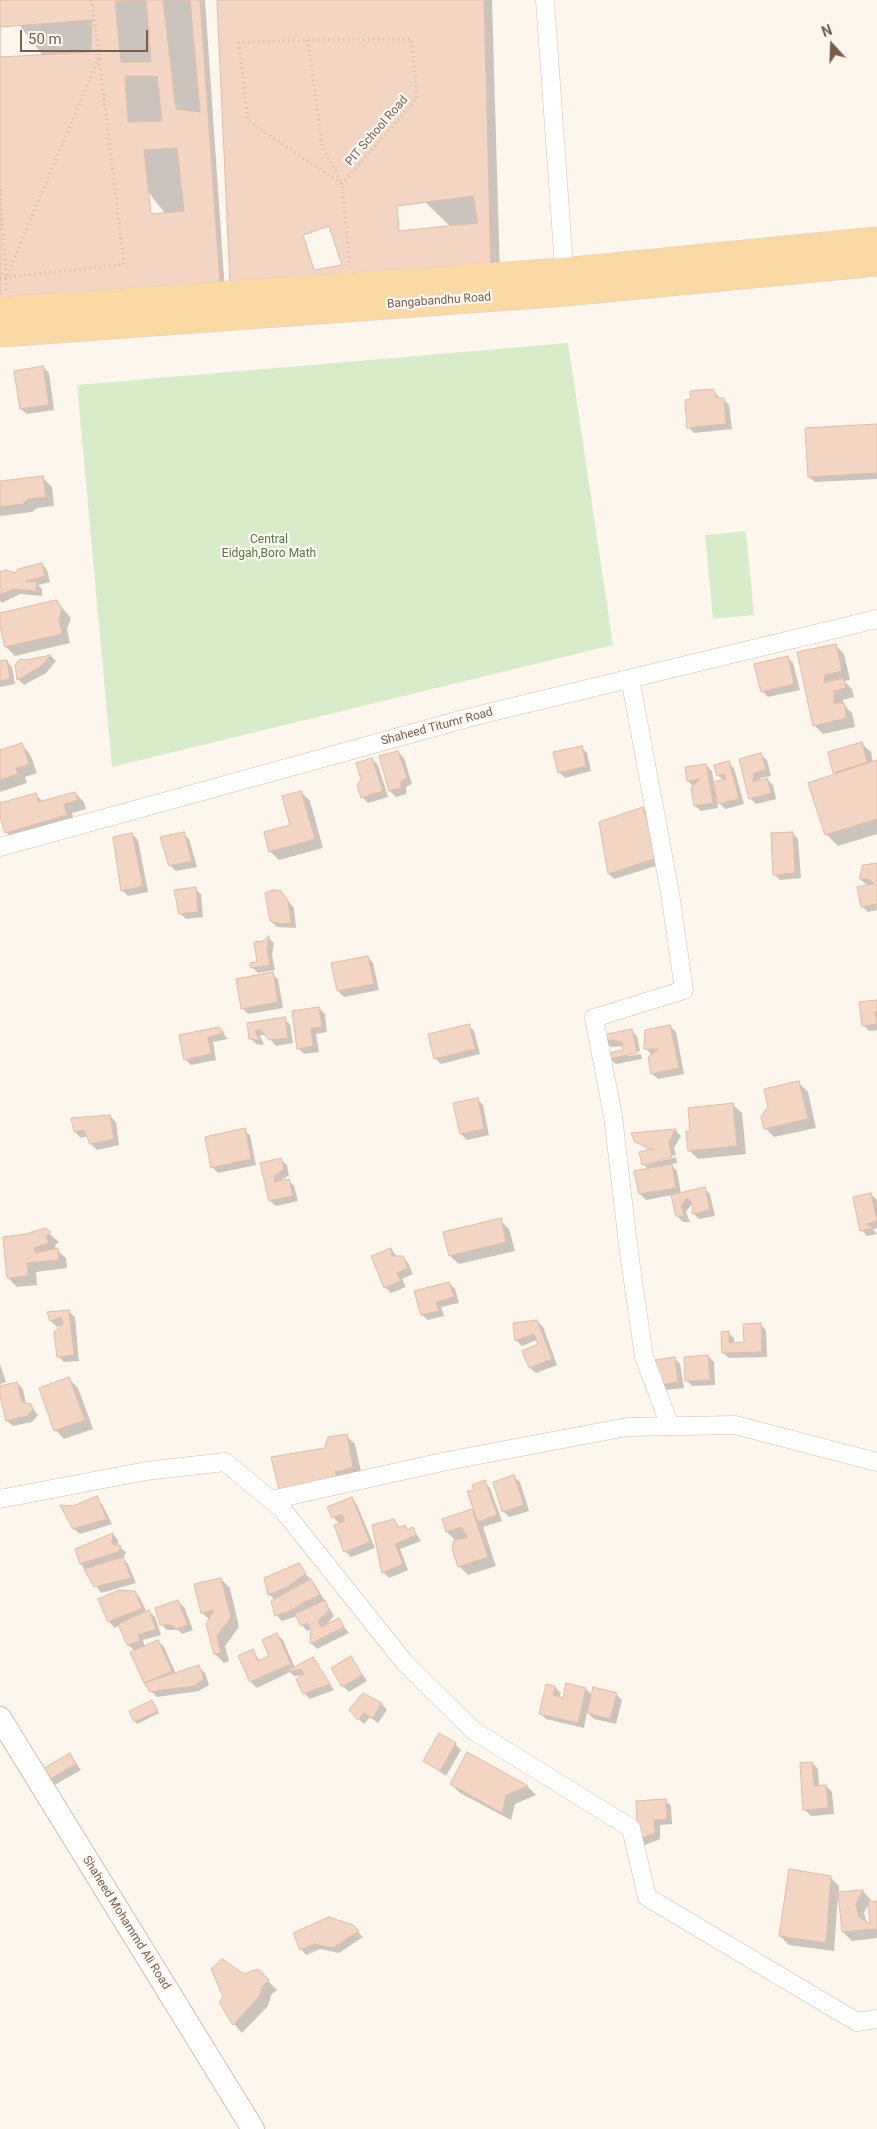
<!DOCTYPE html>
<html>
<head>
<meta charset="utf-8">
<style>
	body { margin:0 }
	#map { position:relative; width:877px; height:2129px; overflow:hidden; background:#fdf6ec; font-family:Roboto,sans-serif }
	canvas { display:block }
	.north { position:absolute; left:807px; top:20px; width:50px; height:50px; -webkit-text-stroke:4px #fffaf3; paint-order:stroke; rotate:340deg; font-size:14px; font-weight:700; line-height:20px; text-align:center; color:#7a5c4d }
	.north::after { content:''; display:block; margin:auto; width:18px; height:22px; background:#7a5c4d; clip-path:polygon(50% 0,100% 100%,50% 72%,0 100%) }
	.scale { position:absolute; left:20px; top:30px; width:128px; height:22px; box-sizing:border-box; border:2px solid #7a5c4d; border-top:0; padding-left:6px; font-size:15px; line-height:18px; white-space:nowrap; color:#7a5c4d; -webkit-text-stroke:4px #fffaf3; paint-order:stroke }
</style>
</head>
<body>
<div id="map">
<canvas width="877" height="2129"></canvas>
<div class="north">N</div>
<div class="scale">50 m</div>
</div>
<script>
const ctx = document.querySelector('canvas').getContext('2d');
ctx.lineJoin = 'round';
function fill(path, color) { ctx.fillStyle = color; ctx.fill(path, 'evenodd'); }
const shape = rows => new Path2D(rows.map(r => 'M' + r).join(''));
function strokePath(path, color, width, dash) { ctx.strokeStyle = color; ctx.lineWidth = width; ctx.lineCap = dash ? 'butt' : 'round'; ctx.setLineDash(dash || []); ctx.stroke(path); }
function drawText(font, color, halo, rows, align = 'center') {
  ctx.font = font + ' Roboto,sans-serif'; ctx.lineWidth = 4.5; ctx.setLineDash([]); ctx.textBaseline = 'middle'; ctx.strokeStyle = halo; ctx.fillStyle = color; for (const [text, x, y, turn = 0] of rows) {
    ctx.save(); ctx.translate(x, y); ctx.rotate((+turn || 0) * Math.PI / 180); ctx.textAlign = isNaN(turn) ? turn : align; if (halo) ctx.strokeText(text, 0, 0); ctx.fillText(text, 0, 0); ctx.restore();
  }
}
const green = shape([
	[568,343,613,645,112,767,77,385],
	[746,531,754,615,713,619,705,535]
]);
const shadow = shape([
	[0,0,205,0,225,291],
	[218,0,492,0,500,275],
	[43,367,49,373,54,410,27,414,21,409],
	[713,390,720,399,723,399,729,405,732,429,694,433,688,427],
	[877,425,877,479,815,482,809,477],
	[43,478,52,487,54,506,37,508,32,512,0,516,0,483],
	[42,564,47,570,50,582,38,585,42,589,42,596,20,594,2,603,0,601,0,574,15,575],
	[56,601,71,618,67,629,70,643,15,656,6,647,0,615],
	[835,645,844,654,850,680,844,681,852,689,854,697,843,700,843,704,852,713,855,727,823,734,814,725,798,653],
	[51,656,56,661,46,673,24,685,18,679,16,665],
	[787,657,793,663,800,690,768,697,762,691],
	[7,661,12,667,15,684,0,687,0,663],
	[862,744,871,752,873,763,877,762,877,834,838,846,827,835,810,784,837,775,834,772],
	[22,745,30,754,37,773,25,777,27,783,0,792,0,752],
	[581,747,587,753,591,771,565,778,559,772],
	[398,752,404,758,412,784,406,787,406,794,396,797,390,791,380,757],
	[761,755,767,760,771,776,760,778,759,781,767,779,773,785,776,799,756,804,750,798,740,760],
	[372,759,378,765,388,797,368,803,362,797],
	[728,762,734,768,744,804,725,809,720,804,718,796,716,796,718,808,701,811,695,806,694,787,688,781,687,768,706,765,712,771,714,784,723,781,718,775],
	[301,792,310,801,323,848,279,860,270,851,292,825],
	[75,793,84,802,86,809,72,813,75,824,15,841,6,832,0,812,0,805,35,794,43,802],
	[643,809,649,814,662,864,614,879,609,874],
	[132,834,138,840,148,892,128,896,122,890],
	[183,834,189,839,197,867,176,871,170,865],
	[793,834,798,839,801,878,780,880,774,874],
	[877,864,877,910,868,912,862,906,868,886,860,879],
	[195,889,201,894,203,917,186,919,180,913],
	[281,892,294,908,296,928,277,927,271,921],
	[269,938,274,943,272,955,275,970,258,973,252,967,259,963,264,942],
	[368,957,373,963,379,990,344,997,338,991],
	[272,974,278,979,283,1008,248,1014,242,1008],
	[877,1001,877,1030,869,1031,863,1025],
	[319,1008,325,1014,327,1032,316,1034,319,1052,304,1054,298,1048],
	[284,1019,290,1024,293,1043,276,1046,267,1035,260,1035,264,1045,256,1044,250,1038,248,1024],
	[469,1026,474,1031,480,1054,441,1064,435,1058],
	[670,1026,676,1032,684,1074,658,1079,652,1074,655,1054,651,1054,645,1048],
	[218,1028,228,1039,213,1042,216,1060,191,1065,185,1059,180,1036],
	[631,1031,637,1036,640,1051,628,1054,628,1056,641,1054,642,1059,616,1064,610,1059,625,1051,624,1046,611,1047,605,1041],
	[799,1083,808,1092,816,1128,774,1137,765,1128],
	[477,1099,483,1105,489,1135,467,1140,461,1134],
	[733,1105,742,1113,746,1154,698,1159,689,1150,691,1132],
	[110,1116,116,1122,119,1145,97,1150,91,1144,87,1136,81,1138,75,1132,72,1119],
	[244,1130,250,1135,256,1165,218,1173,213,1168,206,1138],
	[675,1130,681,1136,674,1148,676,1155,645,1162,645,1165,676,1157,677,1163,670,1164,677,1171,681,1194,705,1189,710,1194,715,1216,699,1219,694,1214,694,1201,686,1212,690,1222,683,1222,677,1216,672,1195,646,1200,640,1194,636,1172,648,1169,643,1164,651,1151,640,1145,658,1152,659,1150,636,1142],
	[281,1160,287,1165,289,1175,279,1182,288,1180,294,1186,298,1201,276,1206,270,1201,261,1164],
	[871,1194,877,1200,877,1228,873,1229,877,1234,867,1236,862,1230],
	[500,1220,509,1229,515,1251,459,1264,450,1256],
	[45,1230,59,1242,55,1245,56,1249,66,1258,67,1268,36,1272,37,1285,17,1287,8,1278,27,1235],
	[391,1249,397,1257,403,1257,408,1263,413,1274,402,1279,406,1287,391,1293,385,1287],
	[449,1283,455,1289,459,1303,441,1307,444,1316,428,1320,422,1315],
	[69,1312,75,1317,79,1361,64,1362,58,1356,66,1323,57,1327,51,1321,48,1314],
	[537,1321,543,1327,557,1365,536,1373,530,1368,524,1351,540,1345,537,1340,522,1346,516,1340],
	[760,1324,766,1330,767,1357,729,1358,723,1353,728,1333,734,1338,734,1344,745,1343],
	[708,1356,714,1362,715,1385,692,1386,686,1380],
	[674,1358,680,1364,684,1388,665,1390,659,1384],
	[0,1364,6,1382,0,1384],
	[69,1379,78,1388,93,1429,64,1439,56,1430],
	[17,1383,23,1389,26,1404,30,1405,38,1415,32,1422,13,1426,7,1421,0,1387],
	[346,1436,355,1444,362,1476,290,1502,326,1449],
	[514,1477,520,1482,529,1511,509,1517,503,1511],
	[484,1482,490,1488,502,1521,483,1527,496,1566,468,1575,459,1566,455,1540,447,1532,443,1520,472,1510,478,1516,476,1493],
	[96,1498,102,1504,112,1524,80,1534,74,1529,73,1507],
	[352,1499,357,1505,375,1548,351,1557,345,1551,340,1524,333,1517],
	[394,1520,400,1528,404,1526,408,1530,413,1529,421,1541,400,1549,408,1570,389,1578,383,1572],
	[113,1534,118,1540,118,1546,126,1552,123,1559,128,1564,136,1583,101,1593,81,1564,76,1549],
	[298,1565,316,1586,334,1616,324,1627,339,1620,349,1633,317,1649,312,1644,312,1629,307,1631,302,1625,297,1616,282,1621,276,1615,275,1600,269,1594],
	[221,1579,230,1588,239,1627,225,1646,229,1661,224,1663,215,1654,207,1624,210,1620,202,1613],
	[134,1592,140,1598,147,1613,149,1612,155,1617,161,1635,143,1640,145,1647,158,1641,164,1647,176,1674,199,1667,205,1673,209,1685,199,1691,157,1697,151,1691,145,1682,135,1651,128,1645,120,1625,115,1628,109,1622,100,1599],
	[178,1602,184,1607,193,1630,182,1634,178,1630,167,1630,161,1624],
	[277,1635,283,1640,295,1668,313,1659,334,1690,310,1699,304,1693,306,1675,294,1676,290,1672,257,1688,251,1682,239,1656,252,1650,260,1661,271,1656],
	[351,1658,367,1681,349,1692,343,1686],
	[547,1685,555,1687,561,1693,559,1698,564,1699,586,1689,593,1696,616,1694,622,1700,616,1724,594,1719,587,1712,584,1728,546,1719,541,1714],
	[364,1695,382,1704,387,1710,378,1723,370,1717,364,1724,351,1710],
	[152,1701,159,1713,137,1724,135,1721],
	[455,1744,461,1750,446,1776,424,1761],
	[468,1754,528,1787,536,1795,515,1804,511,1820,460,1793,451,1784],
	[70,1755,81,1770,53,1786,48,1780],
	[812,1763,818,1769,819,1787,826,1786,832,1792,834,1814,811,1816,805,1810],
	[666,1801,671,1806,672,1824,660,1825,660,1839,645,1845,640,1840],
	[830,1877,839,1886,839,1893,863,1891,871,1900,864,1913,867,1923,872,1927,877,1903,877,1938,852,1941,843,1932,838,1895,834,1951,789,1945,780,1936],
	[352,1926,363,1937,339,1953,320,1949,306,1955,301,1949],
	[258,1971,277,1990,271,1995,268,2006,242,2033,234,2024,244,1975]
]);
const building = shape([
	[0,0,200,0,220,285,0,311,0,0],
	[132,0,146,0,151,62,121,62,115,2,132,0],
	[163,0,190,0,200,112,176,109,163,0],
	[217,0,484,0,491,267,230,283,217,0],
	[92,20,91,52,0,57,0,27,92,20],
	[125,76,157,76,162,121,128,122,125,76],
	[177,148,184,211,151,214,144,150,177,148],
	[473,196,478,223,399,231,397,206,473,196],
	[329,226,342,265,314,270,303,235,329,226],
	[43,366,49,405,20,409,14,371,43,366],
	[713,389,717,398,724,398,726,424,687,428,685,400,691,399,690,391,713,389],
	[877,424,877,473,808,477,805,428,877,424],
	[43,476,46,497,28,499,23,504,0,507,0,481,43,476],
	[42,563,45,576,26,581,37,582,36,591,14,589,0,595,0,572,6,570,15,573,18,569,42,563],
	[56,600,62,608,59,620,62,634,5,647,0,627,0,613,56,600],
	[836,644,842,671,825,675,824,683,843,678,846,688,834,691,834,703,844,703,847,718,813,726,797,652,836,644],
	[51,655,40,667,17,680,15,665,20,659,26,660,51,655],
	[788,656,794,684,761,692,754,664,788,656],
	[7,660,10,679,0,681,0,661,7,660],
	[862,742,867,762,833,773,828,752,862,742],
	[22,743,29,764,16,768,18,774,0,780,0,750,22,743],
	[582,746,586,766,558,773,553,752,582,746],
	[398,751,407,778,401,781,401,788,389,791,379,756,398,751],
	[761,753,766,770,754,773,753,782,767,778,771,793,749,799,739,759,761,753],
	[372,758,383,791,361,798,357,785,361,779,356,763,372,758],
	[877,760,877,819,825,835,808,783,877,760],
	[729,761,739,799,718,804,713,782,726,779,724,774,717,776,714,765,729,761],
	[706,764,713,803,694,806,691,788,700,779,687,781,685,767,706,764],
	[301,791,315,839,269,852,264,832,290,825,282,796,301,791],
	[75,792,78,800,64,804,67,815,5,833,0,817,0,803,36,793,38,802,75,792],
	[643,807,657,858,608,874,599,822,643,807],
	[184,832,192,861,169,866,160,837,184,832],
	[793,832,795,873,773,875,771,833,793,832],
	[132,833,143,886,121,891,113,837,132,833],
	[877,863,877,904,861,907,857,887,874,884,869,879,859,879,863,865,877,863],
	[196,887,198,912,179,914,174,890,196,887],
	[273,890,281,891,288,901,291,923,281,924,270,921,265,893,273,890],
	[269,936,267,949,270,965,251,968,250,963,257,962,254,942,263,941,269,936],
	[368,956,374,984,337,991,331,963,368,956],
	[273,972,278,1002,241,1009,236,979,273,972],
	[877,1000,877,1012,875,1012,877,1024,862,1026,859,1002,877,1000],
	[319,1007,322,1027,311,1028,313,1046,297,1049,292,1011,319,1007],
	[285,1017,288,1038,269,1040,261,1030,255,1030,259,1040,249,1039,247,1023,285,1017],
	[469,1024,475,1049,434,1059,428,1034,469,1024],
	[670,1025,679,1068,651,1074,648,1057,659,1049,644,1049,645,1030,670,1025],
	[219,1027,224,1033,208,1037,211,1054,184,1060,179,1035,219,1027],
	[632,1029,637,1053,609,1059,608,1053,623,1050,622,1042,612,1040,604,1041,603,1035,632,1029],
	[799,1081,808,1119,764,1129,761,1117,768,1107,764,1089,799,1081],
	[478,1098,484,1129,460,1134,453,1103,478,1098],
	[733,1103,737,1146,688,1151,686,1131,690,1131,688,1108,733,1103],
	[110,1115,114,1139,90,1144,84,1130,74,1132,71,1118,110,1115],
	[245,1128,251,1159,211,1168,205,1137,245,1128],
	[676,1129,669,1142,672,1157,642,1165,639,1152,653,1149,635,1142,631,1133,676,1129],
	[281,1158,284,1169,275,1175,274,1182,289,1179,293,1196,269,1201,260,1163,281,1158],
	[672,1164,676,1188,639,1194,634,1171,672,1164],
	[705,1187,710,1210,692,1214,693,1204,687,1198,681,1206,685,1217,676,1216,671,1195,705,1187],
	[871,1193,877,1221,866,1224,874,1228,860,1231,853,1197,871,1193],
	[501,1218,506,1242,449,1256,443,1232,501,1218],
	[45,1228,51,1232,46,1236,49,1243,34,1248,35,1253,58,1248,59,1260,27,1263,28,1276,7,1278,3,1237,26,1234,45,1228],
	[391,1248,392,1256,403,1256,408,1268,397,1273,401,1281,384,1288,371,1256,391,1248],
	[449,1282,454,1297,436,1302,439,1311,421,1315,414,1291,449,1282],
	[69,1310,74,1355,57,1357,54,1332,63,1324,61,1317,50,1321,47,1312,69,1310],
	[537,1320,552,1359,529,1368,522,1351,538,1344,534,1334,515,1341,513,1323,537,1320],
	[761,1323,762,1352,722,1353,721,1332,729,1331,729,1343,744,1342,743,1324,761,1323],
	[708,1355,710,1380,685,1381,684,1357,708,1355],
	[675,1357,678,1382,658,1385,655,1360,675,1357],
	[69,1377,85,1420,54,1431,39,1388,69,1377],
	[17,1382,22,1402,31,1404,33,1409,27,1416,6,1421,0,1396,0,1386,17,1382],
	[347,1434,353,1467,335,1472,338,1478,280,1493,271,1457,325,1448,328,1437,347,1434],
	[514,1475,524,1505,502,1512,493,1482,514,1475],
	[485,1480,497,1515,478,1522,467,1491,474,1491,472,1485,485,1480],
	[97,1496,107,1519,73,1529,60,1505,73,1506,97,1496],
	[352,1497,370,1542,344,1552,334,1525,345,1521,342,1514,332,1518,327,1507,352,1497],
	[472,1509,488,1557,458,1567,452,1549,454,1540,468,1537,461,1527,446,1532,442,1519,472,1509],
	[394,1519,398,1528,405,1525,407,1530,413,1527,416,1535,395,1544,403,1564,382,1573,372,1525,394,1519],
	[113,1533,112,1544,121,1546,118,1552,80,1564,75,1549,113,1533],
	[123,1557,131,1578,94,1587,84,1569,123,1557],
	[299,1563,306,1574,287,1587,268,1595,264,1578,299,1563],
	[221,1578,231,1617,217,1636,221,1653,214,1654,206,1624,214,1610,201,1613,194,1584,221,1578],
	[311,1579,320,1595,303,1603,290,1611,275,1616,271,1601,311,1579],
	[119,1590,135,1591,142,1608,108,1622,98,1599,119,1590],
	[178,1600,188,1625,176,1629,172,1625,160,1625,155,1608,178,1600],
	[325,1600,329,1610,318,1621,321,1627,339,1618,344,1627,310,1644,311,1630,307,1623,301,1626,295,1614,325,1600],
	[149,1610,156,1629,138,1635,140,1641,127,1645,118,1624,149,1610],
	[277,1633,291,1664,250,1682,238,1656,253,1649,258,1661,269,1656,262,1640,277,1633],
	[158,1640,172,1671,144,1683,130,1652,158,1640],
	[351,1656,362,1675,342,1687,331,1668,351,1656],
	[313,1657,330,1684,303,1694,296,1679,304,1674,301,1669,285,1672,313,1657],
	[199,1665,204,1679,193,1686,150,1692,144,1683,199,1665],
	[566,1683,586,1688,578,1723,539,1714,546,1684,555,1686,553,1695,563,1698,566,1683],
	[593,1687,617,1693,610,1719,587,1713,593,1687],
	[363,1693,382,1703,372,1719,364,1713,358,1720,349,1710,363,1693],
	[152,1700,158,1711,134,1722,129,1711,152,1700],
	[439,1733,456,1743,440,1771,423,1761,439,1733],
	[467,1752,528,1786,506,1795,502,1813,450,1784,467,1752],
	[70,1753,76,1764,47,1781,41,1770,70,1753],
	[812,1762,814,1786,826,1785,828,1808,803,1810,800,1763,812,1762],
	[666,1799,667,1819,654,1820,655,1833,638,1840,636,1801,666,1799],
	[789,1869,831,1876,826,1943,779,1936,789,1869],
	[863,1890,856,1904,859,1917,870,1924,868,1902,877,1901,877,1929,842,1932,838,1892,863,1890],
	[329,1917,353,1925,359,1931,333,1948,314,1944,300,1950,293,1933,329,1917],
	[222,1959,244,1974,258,1969,269,1980,263,1986,259,1997,233,2025,219,2002,223,1997,211,1969,222,1959]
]);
const path = shape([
	[308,40,322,146,342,184,417,98,411,39,308,40,239,43,248,121,342,184,350,267],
	[0,189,6,278,0,272],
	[0,278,124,264,92,0],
	[6,290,6,278,99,57]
]);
const minor = shape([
	[545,0,565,281],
	[630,678,670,893,684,990,594,1018,613,1116,629,1253,644,1357,670,1426],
	[0,847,475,716,877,619],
	[0,1499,146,1471,225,1462,282,1509,405,1663,474,1731,631,1828,647,1897,857,2022,877,2019],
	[271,1500,447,1461,627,1427,735,1425,877,1462]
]);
const tertiary = shape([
	[0,1718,253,2129]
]);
const primary = shape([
	[0,311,564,272,877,241],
	[0,333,565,292,877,262]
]);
const streetNames = [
	["PIT School Road",377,131,-49],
	["Bangabandhu Road",439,301,-4],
	["Shaheed Titumr Road",437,727,-15],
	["Shaheed Mohammd Ali Road",126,1923,58]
];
const parkNames = [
	["Central",269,540],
	["Eidgah,Boro Math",269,554]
];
fill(green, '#d8ecc9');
fill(shadow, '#0003');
fill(building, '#f3d5c3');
strokePath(building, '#e6bba3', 1);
strokePath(minor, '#d1beb0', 19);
strokePath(tertiary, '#d1beb0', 24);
strokePath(primary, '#dad1cd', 29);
strokePath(path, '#d9b8a5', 3, [1, 4]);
strokePath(minor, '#fff', 18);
strokePath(tertiary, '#fff', 22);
strokePath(primary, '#fbd9a5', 28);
drawText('12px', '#7a5c4d', '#fffaf3', streetNames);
drawText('12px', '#537a41', '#fffaf3', parkNames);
</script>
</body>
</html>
